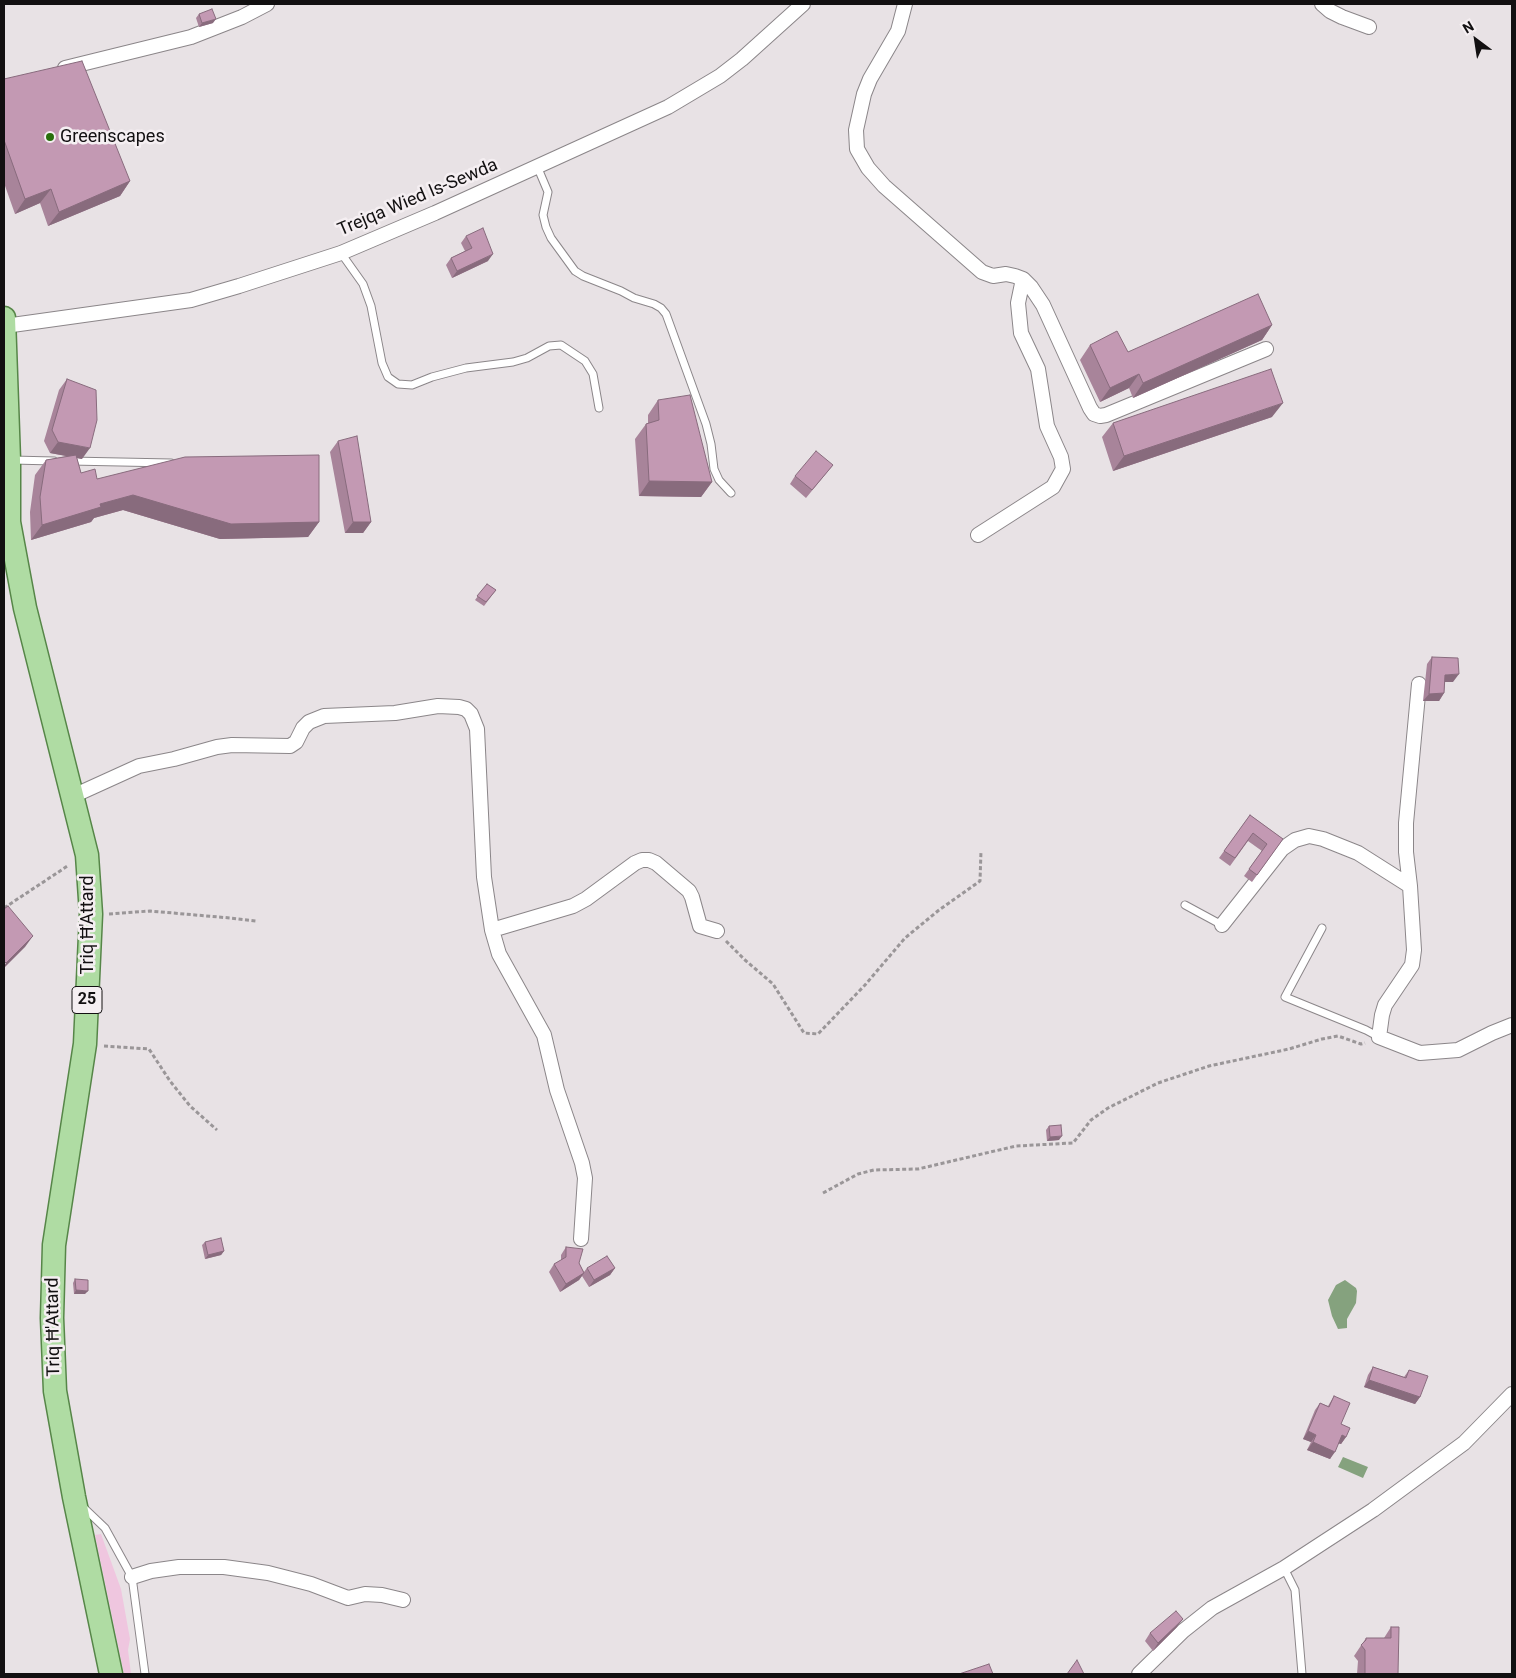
<!DOCTYPE html>
<html>
<head>
<meta charset="utf-8">
<style>
	body { margin:0 }
	#map { position:relative; width:1516px; height:1678px; overflow:hidden; background:#e8e2e5; font-family:Roboto,sans-serif }
	canvas { display:block }
	.frame { position:absolute; inset:0; border:5px solid #121011; pointer-events:none }
	.north { position:absolute; left:1451px; top:15px; width:50px; height:50px; -webkit-text-stroke:4px #f5eff2; paint-order:stroke; rotate:329deg; font-size:14px; font-weight:700; line-height:20px; text-align:center; color:#121011 }
	.north::after { content:''; display:block; margin:auto; width:18px; height:22px; background:#121011; clip-path:polygon(50% 0,100% 100%,50% 72%,0 100%) }
</style>
</head>
<body>
<div id="map">
<canvas width="1516" height="1678"></canvas>
<div class="frame"></div>
<div class="north">N</div>
</div>
<script>
const ctx = document.querySelector('canvas').getContext('2d');
ctx.lineJoin = 'round';
function fill(path, color) { ctx.fillStyle = color; ctx.fill(path, 'evenodd'); }
const shape = rows => new Path2D(rows.map(r => 'M' + r).join(''));
function strokePath(path, color, width, dash) { ctx.strokeStyle = color; ctx.lineWidth = width; ctx.lineCap = dash ? 'butt' : 'round'; ctx.setLineDash(dash || []); ctx.stroke(path); }
function drawText(font, color, halo, rows, align = 'center') {
  ctx.font = font + ' Roboto,sans-serif'; ctx.lineWidth = 5; ctx.setLineDash([]); ctx.textBaseline = 'middle'; ctx.strokeStyle = halo; ctx.fillStyle = color; for (const [text, x, y, turn = 0] of rows) {
    ctx.save(); ctx.translate(x, y); ctx.rotate((+turn || 0) * Math.PI / 180); ctx.textAlign = isNaN(turn) ? turn : align; if (halo) ctx.strokeText(text, 0, 0); ctx.fillText(text, 0, 0); ctx.restore();
  }
}
const green = shape([
	[101,1534,121,1589,130,1639,128,1650,131,1674,124,1674,95,1535]
]);
const water = shape([
	[1345,1280,1356,1288,1357,1291,1356,1303,1347,1319,1347,1328,1338,1329,1332,1316,1328,1300,1336,1285],
	[1343,1457,1368,1467,1363,1478,1338,1467]
]);
const path = shape([
	[4,908,69,865],
	[109,914,150,911,230,918,256,921],
	[726,941,745,960,773,984,804,1033,818,1034,865,985,905,938,939,910,980,881,981,851],
	[104,1046,149,1049,170,1081,190,1106,217,1130],
	[823,1193,858,1174,874,1170,918,1169,1016,1146,1073,1143,1091,1120,1108,1108,1158,1083,1209,1066,1289,1049,1322,1039,1338,1036,1361,1044,1365,1043]
]);
const service = shape([
	[537,166,548,192,543,215,546,227,551,238,575,271,583,276,621,291,634,298,654,304,661,308,666,314,706,424,711,444,714,469,719,480,731,493],
	[341,253,363,284,371,306,382,363,388,377,398,384,412,385,432,377,466,368,513,362,527,358,549,346,561,345,585,361,593,374,599,408],
	[12,460,54,461],
	[70,461,171,463],
	[1185,905,1222,925],
	[1322,928,1285,997,1366,1030,1379,1037],
	[83,1507,105,1528,132,1577,145,1674],
	[1284,1568,1295,1590,1302,1674]
]);
const minor = shape([
	[905,4,898,31,870,79,864,94,856,130,857,149,868,168,884,186,982,272,993,276,1006,274,1015,276,1023,279,1031,287,1043,305,1090,408,1094,414,1100,416,1106,415,1266,349],
	[1322,4,1330,11,1342,17,1369,27],
	[65,68,191,37,242,17,267,4],
	[5,326,191,300,239,286,341,253,435,213,668,107,720,76,742,59,803,4],
	[978,535,1053,487,1063,469,1061,457,1047,426,1038,369,1021,333,1018,303,1023,279],
	[73,796,139,766,174,759,217,747,232,745,290,746,296,742,303,728,309,722,324,716,395,713,438,706,459,707,466,709,471,714,477,729,484,877,492,930,573,906,586,899,635,863,642,860,649,860,656,863,689,891,692,897,700,926,717,931],
	[1410,886,1406,852,1406,823,1419,684],
	[1222,925,1282,849,1295,840,1309,836,1323,839,1358,853,1410,886,1414,950,1412,965,1385,1005,1382,1015,1379,1037,1420,1053,1458,1050,1492,1033,1512,1025],
	[492,930,499,954,544,1035,557,1090,582,1163,585,1178,581,1239],
	[132,1577,151,1571,179,1567,224,1567,268,1573,311,1584,348,1598,365,1594,382,1595,403,1600],
	[1139,1674,1183,1631,1212,1608,1284,1568,1373,1510,1464,1443,1512,1394]
]);
const primary = shape([
	[4,318,9,460,9,522,25,608,87,855,91,914,85,1044,54,1245,52,1318,55,1391,74,1497,111,1674]
]);
const wall = shape([
	[199,14,213,23,199,27,196,18],
	[4,79,130,181,120,196,48,226,40,203,15,214,4,183],
	[466,236,488,261,452,278,446,265,451,258,465,251,461,243],
	[1272,325,1262,340,1133,398,1129,388,1100,402,1080,360,1090,345,1128,352],
	[67,379,82,459,77,458,81,473,97,479,319,522,308,537,220,539,123,510,94,518,91,522,31,540,30,512,35,475,46,460,67,456,50,453,44,441,59,390],
	[658,400,712,482,701,497,639,496,635,439,646,424,648,423,648,415],
	[1272,417,1113,471,1102,437,1113,423],
	[338,441,371,522,363,533,345,533,330,452],
	[833,465,806,498,790,484,795,476],
	[487,584,496,590,484,606,475,600],
	[1432,657,1453,682,1445,682,1444,693,1439,701,1423,701,1427,664],
	[1250,815,1283,839,1252,882,1244,876,1262,851,1248,841,1230,866,1219,858],
	[1049,1126,1059,1140,1047,1141,1046,1130],
	[205,1242,224,1251,221,1255,205,1259,202,1245],
	[566,1247,579,1263,584,1272,587,1268,615,1268,610,1275,589,1287,582,1276,579,1280,560,1292,549,1272,554,1264,561,1260,561,1255],
	[75,1279,85,1294,74,1294,73,1283],
	[1373,1367,1404,1377,1409,1370,1420,1397,1415,1404,1364,1387,1368,1375],
	[1334,1396,1341,1424,1346,1437,1341,1444,1338,1443,1330,1459,1307,1450,1311,1442,1303,1439,1315,1410,1320,1403,1328,1406],
	[1177,1627,1153,1651,1145,1641,1150,1633],
	[1391,1627,1398,1674,1357,1674,1358,1661,1354,1656,1366,1638,1384,1638]
]);
const shadedWall = shape([
	[216,19,213,23,199,27,202,23],
	[130,181,120,196,48,226,59,212],
	[51,189,40,203,15,214,25,199],
	[493,254,488,261,452,278,457,271],
	[1272,325,1262,340,1133,398,1143,383],
	[1139,374,1129,388,1100,402,1110,388],
	[1283,403,1272,417,1113,471,1124,456],
	[58,442,90,448,82,459,50,453],
	[649,481,712,482,701,497,639,496],
	[133,495,319,522,308,537,220,539,123,510,94,518,91,522,31,540,42,525,100,504],
	[353,522,371,522,363,533,345,533],
	[1459,674,1453,682,1440,682,1445,675],
	[1444,693,1439,701,1423,701,1429,694],
	[33,936,25,947,4,968,4,966,6,963],
	[1062,1136,1059,1140,1047,1141,1050,1137],
	[224,1251,221,1255,205,1259,208,1255],
	[615,1268,610,1275,589,1287,594,1280],
	[584,1273,579,1280,560,1292,566,1284],
	[76,1290,88,1291,85,1294,74,1294],
	[1369,1380,1420,1397,1415,1404,1364,1387],
	[1308,1431,1316,1435,1311,1442,1303,1439],
	[1342,1435,1346,1437,1341,1444,1337,1443],
	[1313,1442,1335,1452,1330,1459,1307,1450],
	[1183,1619,1177,1627,1153,1651,1158,1643]
]);
const building = shape([
	[212,9,216,19,202,23,199,14,212,9],
	[82,61,130,181,59,212,51,189,25,199,4,140,4,79,82,61],
	[483,228,493,254,457,271,451,258,472,248,466,236,483,228],
	[1258,294,1272,325,1143,383,1139,374,1110,388,1090,345,1117,331,1128,352,1258,294],
	[1271,369,1283,403,1124,456,1113,423,1271,369],
	[67,379,96,390,97,420,90,448,58,442,52,430,67,379],
	[690,395,712,482,649,481,646,424,659,420,658,400,690,395],
	[357,436,371,522,353,522,338,441,357,436],
	[816,451,833,465,812,490,795,476,816,451],
	[76,455,81,473,95,469,97,479,185,457,319,455,319,522,231,524,133,495,100,504,101,507,42,525,40,497,46,460,76,455],
	[487,584,496,590,486,602,477,596,487,584],
	[1432,657,1458,658,1459,674,1445,675,1444,693,1429,694,1432,657],
	[1250,815,1283,839,1257,875,1249,869,1267,844,1253,833,1235,858,1224,851,1250,815],
	[8,906,33,936,6,963,4,961,4,909,8,906],
	[1061,1125,1062,1136,1050,1137,1049,1126,1061,1125],
	[221,1238,224,1251,208,1255,205,1242,221,1238],
	[566,1247,583,1249,579,1263,584,1273,566,1284,554,1264,566,1257,566,1247],
	[607,1256,615,1268,594,1280,587,1268,607,1256],
	[75,1279,88,1280,88,1291,76,1290,75,1279],
	[1373,1367,1406,1378,1409,1370,1428,1376,1420,1397,1369,1380,1373,1367],
	[1334,1396,1350,1403,1341,1424,1350,1428,1346,1437,1342,1435,1335,1452,1313,1442,1316,1435,1308,1431,1320,1403,1329,1407,1334,1396],
	[1176,1611,1183,1619,1158,1643,1150,1633,1176,1611],
	[1391,1627,1399,1627,1398,1674,1365,1674,1365,1650,1361,1645,1366,1640,1366,1638,1391,1638,1391,1627],
	[1077,1660,1084,1674,1067,1674,1077,1660],
	[989,1664,993,1674,959,1674,989,1664]
]);
const markers = [
	[50,137,5,"#286f0d"]
];
const shields = [
	[87,1000,30]
];
const shieldNames = [
	["25",87,1000]
];
const poiNames = [
	["Greenscapes",60,137]
];
const streetNames = [
	["Trejqa Wied Is-Sewda",418,198,-23],
	["Triq Ħ'Attard",88,925,-90],
	["Triq Ħ'Attard",54,1327,-91]
];
fill(green, '#efc6df');
fill(water, '#85a27e');
strokePath(service, '#8b8689', 9);
strokePath(minor, '#8b8689', 16);
strokePath(primary, '#568648', 25);
strokePath(path, '#9a9698', 3, [4, 2.5]);
strokePath(service, '#fff', 7);
strokePath(minor, '#fff', 14);
strokePath(primary, '#afdca3', 22);
fill(wall, '#a8849a');
fill(shadedWall, '#886b7d');
fill(building, '#c399b3');
strokePath(building, '#886b7d', 1);
for (const [x, y, r, color] of markers) { const dot = new Path2D(); dot.arc(x, y, r, 0, 2 * Math.PI); ctx.fillStyle = color; ctx.fill(dot); strokePath(dot, '#f5eff2', 2); }
for (const [x, y, w] of shields) { const box = new Path2D(); box.roundRect(x - w / 2, y - 13.5, w, 27, 4); ctx.fillStyle = '#f5eff2'; ctx.fill(box); strokePath(box, '#121011', 1); }
drawText('bold 16px', '#121011', null, shieldNames);
drawText('18px', '#121011', '#f5eff2', poiNames, 'left');
drawText('18px', '#121011', '#f5eff2', streetNames);
</script>
</body>
</html>
